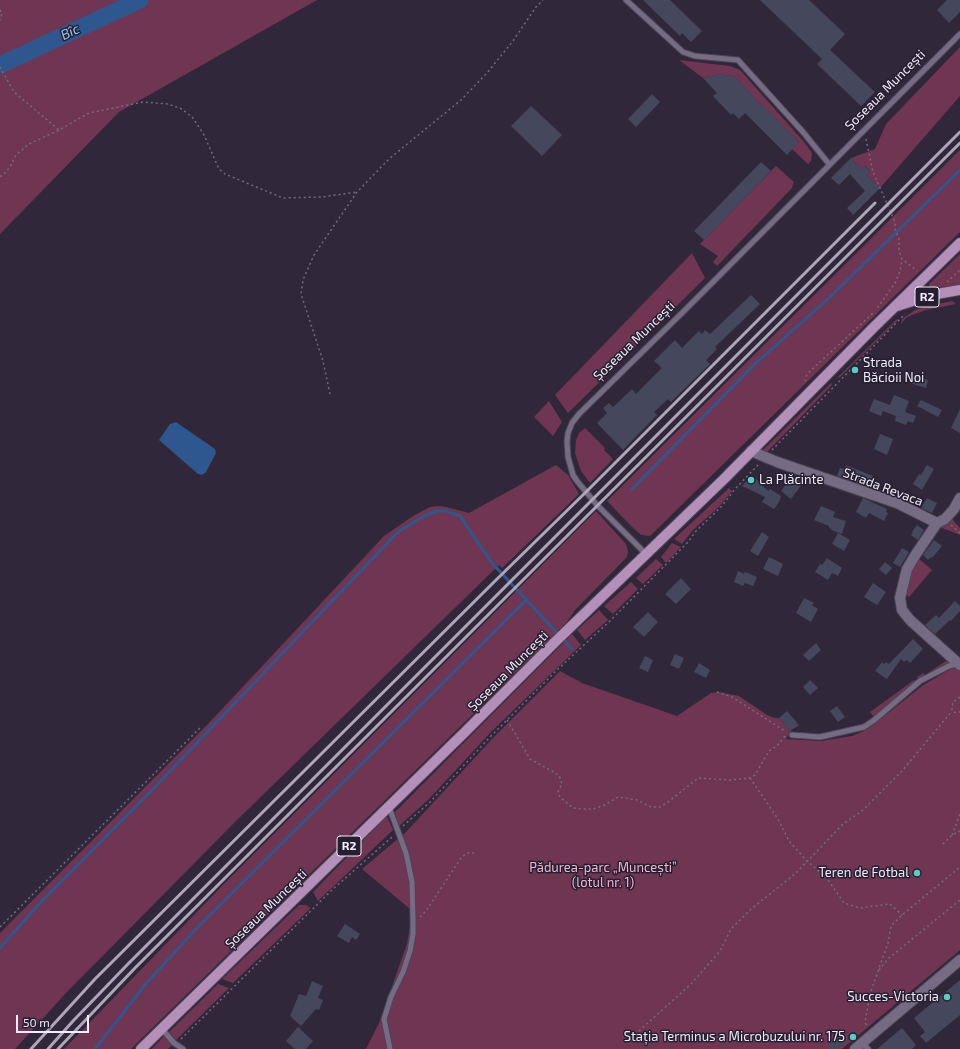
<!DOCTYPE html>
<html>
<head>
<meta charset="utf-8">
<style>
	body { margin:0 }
	#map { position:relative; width:960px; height:1049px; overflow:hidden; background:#30273b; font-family:"Exo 2",sans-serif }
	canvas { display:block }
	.scale { position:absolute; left:16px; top:1015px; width:73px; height:18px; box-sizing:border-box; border:2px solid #f2edfa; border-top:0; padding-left:5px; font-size:12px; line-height:14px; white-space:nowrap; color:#f2edfa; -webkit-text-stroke:3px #261e31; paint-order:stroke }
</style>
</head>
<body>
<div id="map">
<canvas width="960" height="1049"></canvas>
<div class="scale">50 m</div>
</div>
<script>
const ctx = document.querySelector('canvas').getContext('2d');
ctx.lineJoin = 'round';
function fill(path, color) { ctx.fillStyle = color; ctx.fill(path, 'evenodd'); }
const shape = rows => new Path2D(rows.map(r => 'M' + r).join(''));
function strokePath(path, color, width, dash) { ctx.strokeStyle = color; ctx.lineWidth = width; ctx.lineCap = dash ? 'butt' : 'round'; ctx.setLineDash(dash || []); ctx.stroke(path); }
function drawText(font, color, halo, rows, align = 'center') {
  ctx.font = font + ' "Exo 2",sans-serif'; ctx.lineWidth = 3; ctx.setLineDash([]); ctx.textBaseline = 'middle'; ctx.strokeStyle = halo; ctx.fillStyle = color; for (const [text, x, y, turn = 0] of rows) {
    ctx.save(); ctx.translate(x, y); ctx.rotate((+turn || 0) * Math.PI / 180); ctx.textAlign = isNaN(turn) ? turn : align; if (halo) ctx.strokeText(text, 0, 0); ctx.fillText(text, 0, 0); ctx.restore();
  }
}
const green = shape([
	[0,0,317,0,119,112,0,234],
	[960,47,960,96,880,188,867,175,870,171,865,166,861,169,851,158,875,149,886,124],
	[679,60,730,66,740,70,805,143,812,153,811,161,808,164,792,149,799,142,757,101,735,77,719,74,703,78],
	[960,150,960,232,650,536,641,535,631,526,607,501],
	[776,166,794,182,792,188,717,266,713,262,718,256,700,244],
	[692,253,705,278,568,413,555,395],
	[960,254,960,285,932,288,929,286,929,284],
	[952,301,956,304,926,310,912,315,906,318,901,324,902,319,915,310,928,306],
	[897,319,897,321,839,378,838,377],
	[831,383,832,385,766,453,762,451],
	[549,401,562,422,553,436,534,417],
	[585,428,605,448,604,450,613,459,590,483,581,471,575,453,576,440,579,433],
	[556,465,568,475,579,494,502,568,499,565,236,821,66,993,15,1049,0,1049,0,933,7,926,208,724,384,536,413,516,430,507,438,506,446,507,469,513],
	[729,488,732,491,720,506,693,530,682,544,674,539],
	[596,511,626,544,628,552,627,557,576,609,566,623,131,1049,64,1049,223,885],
	[952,519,960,528,960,535,942,528,938,529],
	[672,543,681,547,666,563,661,557],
	[917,557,932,570,909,597,905,593,906,583],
	[656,559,663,565,643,584,636,578],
	[631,582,638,589,613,614,604,606],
	[599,610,608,620,585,640,577,630],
	[572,634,581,645,491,732,428,800,399,826,395,812],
	[949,659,949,663,921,678,916,678,923,673,925,675],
	[954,668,960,670,960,950,842,1049,366,1049,379,1023,407,944,410,926,410,909,362,869,406,832,494,737,560,671,582,683,677,716,711,693,719,692,739,696,767,715,774,718,779,718,791,732,786,739,821,741,852,736,868,729,922,686,947,671],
	[914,680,915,682,874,717,870,712],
	[387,816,393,830,318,901,313,892],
	[299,905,306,905,311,908,233,983,222,979],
	[218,984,229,988,176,1040,169,1032],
	[164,1036,172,1045,168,1049,152,1049]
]);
const water = shape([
	[176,422,215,449,216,453,206,472,202,475,198,474,159,440,170,424]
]);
const stream = shape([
	[632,489,756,363,830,297,960,170],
	[0,948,40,903,151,791,398,532,426,515,437,511,446,511,460,516,492,563,572,649],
	[95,1049,144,986,194,931,526,600]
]);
const river = shape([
	[0,65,140,0]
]);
const building = shape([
	[643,0,670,0,702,31,691,42,682,33,680,36],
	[760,0,809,0,845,34,830,50,875,92,861,106,817,64,822,59],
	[947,0,960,0,960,12,949,23,937,10],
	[719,74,735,77,761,105,762,105,799,142,787,155,745,113,739,119,733,113,731,115,713,96,717,93,703,78],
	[652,94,660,102,636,127,628,119],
	[531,106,562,135,542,156,511,126],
	[851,158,861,169,864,166,870,171,867,175,880,188,853,215,847,208,865,191,850,174,839,185,831,178],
	[761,162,771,171,704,240,694,231],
	[751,295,760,304,715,347,717,349,706,360,710,364,671,402,668,399,654,412,657,415,623,450,597,423,607,413,603,408,609,403,613,407,632,389,636,394,662,368,654,361,675,340,682,348,699,331,702,334,705,330,710,334],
	[912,375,928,380,926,388,910,383],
	[894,395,909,401,905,412,916,416,913,423,908,421,906,425,895,421,896,416,883,411,881,416,869,411,874,399,890,405],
	[921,400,942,410,938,417,917,406],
	[960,409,960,433,951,428],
	[880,434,893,439,887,455,874,449],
	[846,465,875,477,870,487,837,476,840,468,845,469],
	[927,465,934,469,922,490,913,484,919,474,921,475],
	[752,475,768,491,770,489,781,496,779,502,774,509,762,502,765,497,742,486],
	[795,478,803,483,791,499,781,491,787,483,790,485],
	[863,498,887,509,886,512,888,513,884,521,869,513,866,518,856,512],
	[927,498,937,503,932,513,921,508],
	[821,506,835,512,833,517,846,521,842,534,831,530,832,529,829,528,829,526,814,520],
	[917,525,924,530,918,540,911,535,913,532,912,532],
	[762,532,769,537,758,556,750,551],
	[838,533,850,540,844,551,832,544],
	[934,540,942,546,932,558,931,557,928,560,923,555],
	[902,548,909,552,900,567,893,563],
	[769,557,783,564,778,576,763,569],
	[827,558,842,568,838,576,832,573,828,580,815,572,820,564,822,565],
	[885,562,892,568,886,575,879,569],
	[738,571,744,574,745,572,757,577,753,586,745,583,743,586,734,582],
	[681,578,691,589,676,604,665,594],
	[873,583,886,592,877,605,864,597],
	[804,598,814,603,812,605,818,609,811,622,796,613],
	[955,601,960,606,960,611,951,621,950,620,935,634,925,625,936,615,939,618],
	[648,612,658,622,644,637,633,627],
	[913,639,923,649,910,663,907,660,904,662,901,659,887,679,875,671,882,662,884,664,886,662,889,664],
	[816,643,821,650,809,661,803,655],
	[675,654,684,658,679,669,670,665],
	[645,656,653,660,648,672,639,668],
	[699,663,710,670,706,678,694,672],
	[810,680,818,688,810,695,803,687],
	[837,706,845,717,838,722,830,711],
	[787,711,799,725,790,731,779,718],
	[345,924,360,934,356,940,352,937,349,943,337,936],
	[960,980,960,1015,926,1043,920,1036,925,1032,914,1018],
	[312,981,323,986,318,998,323,1000,319,1010,316,1009,301,1026,290,1016,299,994,306,996],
	[298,1027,313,1041,306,1049,295,1049,286,1041],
	[902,1028,916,1045,912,1049,877,1049],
	[840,1032,848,1040,838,1049,833,1049,827,1043]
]);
const path = shape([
	[0,10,2,13,0,20],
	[0,67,14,92,59,130],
	[866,139,873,172,895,222,895,229,899,239,899,250,902,260,900,271,895,283,876,310],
	[0,176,2,176,10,167,16,155,29,144,59,130,89,113,143,102,168,104,182,109,193,118,204,135,219,169,225,174,283,198,322,197,357,192],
	[901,258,917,271],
	[947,282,960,270],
	[806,381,805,380,807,374,873,313],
	[330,394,323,361,301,294,303,280,314,255,357,192,389,159,461,100,487,73,513,41,536,7,543,0],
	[772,450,905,314],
	[951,525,960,533],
	[717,692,732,697,785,731],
	[960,697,953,702,952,707,952,711,956,713,960,712],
	[507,720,530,759,559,775,562,784,558,792,560,797,573,808,583,809,593,809,605,805,618,797,637,800,651,807,660,807,668,802,698,778,730,780,750,778,755,775,769,751,777,746,785,736],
	[750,778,778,819,789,841,807,861,826,877,844,903,860,908,890,904,902,915],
	[403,826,430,802,490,737,557,670,612,619,689,541,695,532,722,506,735,489,759,464],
	[952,835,960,814],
	[943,844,952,835,960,831],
	[420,917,426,911,461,858,467,853,474,853],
	[0,927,200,728],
	[879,970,889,958,960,900],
	[866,1025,865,1022,870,994,888,943,891,926,902,915,960,867],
	[639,1031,692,983,720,951,731,929,750,910,796,873,843,824,862,811,902,771,952,711],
	[181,1039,333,889,392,837]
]);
const lane = shape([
	[626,0,683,52,695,56,738,60,803,132,829,164],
	[646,554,597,505,577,481,573,475,568,457,567,442,568,433,572,423,579,414,686,309,960,34],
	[792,735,820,737,864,727,873,721,920,681,949,666,957,664],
	[389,807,406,853,412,882,413,920,413,934,410,951,403,972,391,997,384,1019,390,1049],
	[162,1029,174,1043,183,1049],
	[862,1042,868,1049]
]);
const street = shape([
	[751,451,777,462,897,503,937,523],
	[960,498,954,509,945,519,937,523,916,554,907,569,900,598,902,610,910,620,960,665],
	[855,1049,960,960]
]);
const primary = shape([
	[897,306,931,295,960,290],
	[141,1049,465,732,555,642,724,479,873,328,960,243]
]);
const rail = shape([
	[31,1049,95,979,494,582,586,492,875,203],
	[48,1049,73,1021,128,964,960,132],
	[58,1049,135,968,960,143]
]);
const markers = [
	[855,370,4,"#57cec2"],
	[751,480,4,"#57cec2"],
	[917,873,4,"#57cec2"],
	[947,997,4,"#57cec2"],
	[853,1037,4,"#57cec2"]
];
const shields = [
	[927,297,24],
	[349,846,24]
];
const shieldNames = [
	["R2",927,297],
	["R2",349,846]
];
const streetNames = [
	["Șoseaua Muncești",885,90,-45],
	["Șoseaua Muncești",634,341,-44],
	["Strada Revaca",883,487,21],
	["Șoseaua Muncești",508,671,-45],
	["Șoseaua Muncești",266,909,-44]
];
const poiNames = [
	["Strada",863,363,"left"],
	["Băcioii Noi",863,378,"left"],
	["La Plăcinte",759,480,"left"],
	["Teren de Fotbal",909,873],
	["Succes-Victoria",939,997],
	["Stația Terminus a Microbuzului nr. 175",845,1037]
];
const parkNames = [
	["Pădurea-parc „Muncești”",603,868],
	["(lotul nr. 1)",603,883]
];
const waterNames = [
	["Bîc",70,32,-25]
];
fill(green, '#703552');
fill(water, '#2e5790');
strokePath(stream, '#2e5790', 3);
strokePath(river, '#2e5790', 17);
fill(building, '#45475d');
strokePath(lane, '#4c4556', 7);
strokePath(street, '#4c4556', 12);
strokePath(primary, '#4c4556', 12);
strokePath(path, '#746c7e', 1.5, [2, 3]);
strokePath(lane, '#756c83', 5);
strokePath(street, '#756c83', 10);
strokePath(primary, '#b48fb9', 10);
strokePath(rail, '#aea7b7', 3);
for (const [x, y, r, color] of markers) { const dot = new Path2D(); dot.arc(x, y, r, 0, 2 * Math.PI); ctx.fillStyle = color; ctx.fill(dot); strokePath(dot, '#261e31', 1.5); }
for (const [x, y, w] of shields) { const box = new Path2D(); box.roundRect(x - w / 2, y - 10, w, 20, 3); ctx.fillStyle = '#261e31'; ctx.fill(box); strokePath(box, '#f2edfa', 1); }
drawText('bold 12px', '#f2edfa', null, shieldNames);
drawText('13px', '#f2edfa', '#261e31', streetNames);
drawText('13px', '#f2edfa', '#261e31', poiNames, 'right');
drawText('13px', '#f6b8d3', '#261e31', parkNames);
drawText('italic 14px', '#a0c4f5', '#261e31', waterNames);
</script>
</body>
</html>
